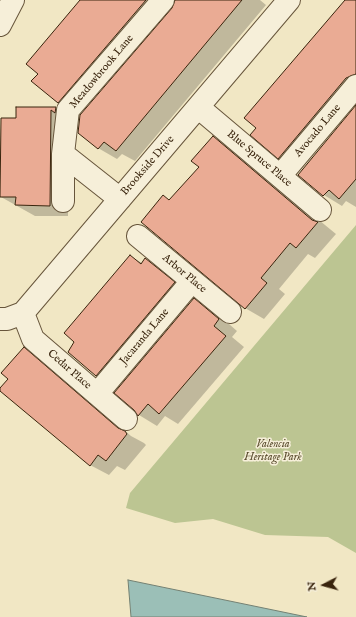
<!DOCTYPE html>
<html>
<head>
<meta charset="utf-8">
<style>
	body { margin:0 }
	#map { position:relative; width:356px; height:617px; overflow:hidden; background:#f1e7c4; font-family:"IM FELL English",serif }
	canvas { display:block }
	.north { position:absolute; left:304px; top:565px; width:40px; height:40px; -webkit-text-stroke:3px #f6efd9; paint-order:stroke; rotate:264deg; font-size:11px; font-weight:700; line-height:16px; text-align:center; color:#39240d }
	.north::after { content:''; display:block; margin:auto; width:14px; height:18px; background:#39240d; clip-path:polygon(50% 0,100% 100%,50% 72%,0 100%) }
</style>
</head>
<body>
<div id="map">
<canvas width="356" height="617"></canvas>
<div class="north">N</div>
</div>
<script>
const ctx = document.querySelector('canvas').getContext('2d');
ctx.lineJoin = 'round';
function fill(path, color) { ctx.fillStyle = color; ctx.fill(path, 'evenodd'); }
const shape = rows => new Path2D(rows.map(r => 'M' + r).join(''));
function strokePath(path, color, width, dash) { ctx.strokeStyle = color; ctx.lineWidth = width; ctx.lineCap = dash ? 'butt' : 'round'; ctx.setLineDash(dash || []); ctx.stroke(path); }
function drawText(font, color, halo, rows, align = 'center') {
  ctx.font = font + ' "IM FELL English",serif'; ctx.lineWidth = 3; ctx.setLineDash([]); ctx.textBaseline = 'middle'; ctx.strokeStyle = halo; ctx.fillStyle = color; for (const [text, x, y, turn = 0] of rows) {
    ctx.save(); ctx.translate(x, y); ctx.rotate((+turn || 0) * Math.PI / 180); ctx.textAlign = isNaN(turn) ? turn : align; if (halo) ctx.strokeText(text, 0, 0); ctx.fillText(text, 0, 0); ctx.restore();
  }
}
const green = shape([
	[356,225,356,553,328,537,265,535,213,519,175,523,126,508,130,493]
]);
const water = shape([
	[128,580,307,617,131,617,128,580]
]);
const shadow = shape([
	[81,0,176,0,77,113,58,102,40,74],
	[176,0,260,0,266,5,135,161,122,154,117,159,98,148,173,9],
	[346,0,356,0,356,99,298,168,279,158],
	[356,107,356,207,346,201,342,206,324,195],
	[17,108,56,108,74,119,69,120,68,216,35,216,1,197,17,119],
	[213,137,231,148,336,234,315,258,308,254,279,289,285,294,264,319,245,308,163,196,170,201,200,167],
	[130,256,142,263,146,260,164,270,192,294,115,386,96,375],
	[194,300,213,310,237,331,232,337,244,347,178,424,165,416,157,426,139,415,135,409],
	[24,348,42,359,131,436,144,443,146,445,125,470,117,466,109,475,90,465,0,390,9,379]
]);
const building = shape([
	[80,0,146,0,58,103,31,81,38,74,26,64,80,0],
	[175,0,242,0,116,151,104,142,98,149,78,133,80,115,172,8,175,0],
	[345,0,356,0,356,74,346,78,278,159,250,135,256,128,244,118,345,0],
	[356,105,356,179,339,199,329,190,323,196,298,175,356,105],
	[16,107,56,107,55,113,51,110,50,206,15,205,16,197,0,197,1,118,16,118,16,107],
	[213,136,312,220,318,222,296,248,290,243,261,278,267,283,245,309,141,222,163,195,169,200,199,167,191,161,213,136],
	[130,255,141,264,145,258,175,282,96,376,68,352,74,342,64,333,130,255],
	[194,298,219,319,214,326,226,336,159,414,148,404,138,416,134,410,114,393,194,298],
	[24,347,118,428,125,431,127,434,106,461,98,455,90,466,0,391,0,388,8,379,1,373,24,347]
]);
const minor = shape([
	[0,25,13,0],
	[198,107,320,210],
	[63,154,120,199],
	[280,176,356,86],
	[63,201,63,154,68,110,163,0],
	[138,236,230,312],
	[23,313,33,339,126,419],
	[0,319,7,319,23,313,289,0],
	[97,394,192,281]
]);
const streetNames = [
	["Meadowbrook Lane",102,72,-50],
	["Avocado Lane",318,131,-50],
	["Blue Spruce Place",259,159,40],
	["Brookside Drive",148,166,-49],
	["Arbor Place",184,274,40],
	["Jacaranda Lane",145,337,-50],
	["Cedar Place",69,370,41]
];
const parkNames = [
	["Valencia",273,445],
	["Heritage Park",273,458]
];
fill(green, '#bcc592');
fill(water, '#9bbfb7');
strokePath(water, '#748173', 1);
fill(shadow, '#0003');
fill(building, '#eaab94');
strokePath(building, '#39240d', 1);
strokePath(minor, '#67553b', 24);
strokePath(minor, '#f6efd9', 22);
drawText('11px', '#39240d', '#f6efd9', streetNames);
drawText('italic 11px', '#5a4c2e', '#f6efd9', parkNames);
</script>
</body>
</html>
